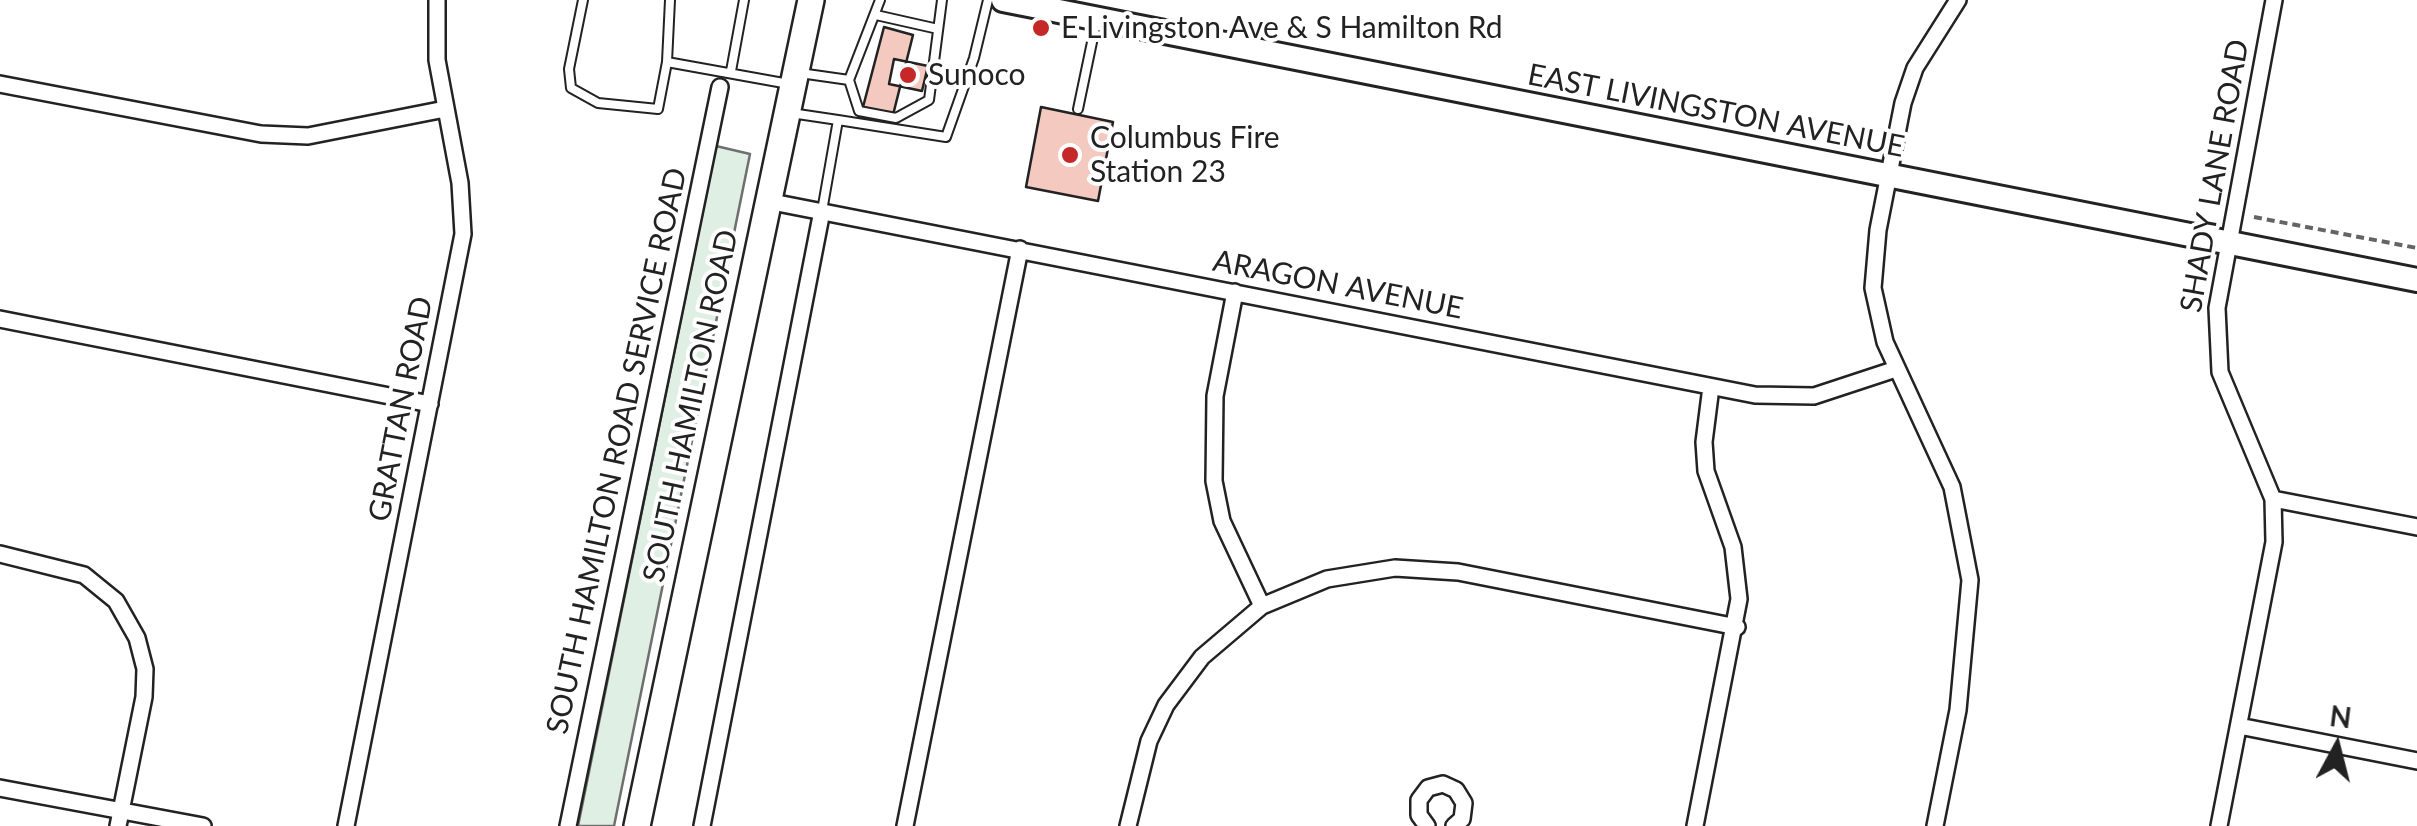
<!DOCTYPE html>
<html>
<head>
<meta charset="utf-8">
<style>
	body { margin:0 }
	#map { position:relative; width:2417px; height:826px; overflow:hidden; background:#fff; font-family:Lato,sans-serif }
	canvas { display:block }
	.north { position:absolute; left:2287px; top:696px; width:100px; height:100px; -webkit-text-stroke:8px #fff; paint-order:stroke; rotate:7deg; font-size:28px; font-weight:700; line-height:40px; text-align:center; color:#222 }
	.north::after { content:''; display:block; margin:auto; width:35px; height:45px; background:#222; clip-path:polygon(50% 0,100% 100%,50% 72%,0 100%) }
</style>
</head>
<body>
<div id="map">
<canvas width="2417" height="826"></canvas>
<div class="north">N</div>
</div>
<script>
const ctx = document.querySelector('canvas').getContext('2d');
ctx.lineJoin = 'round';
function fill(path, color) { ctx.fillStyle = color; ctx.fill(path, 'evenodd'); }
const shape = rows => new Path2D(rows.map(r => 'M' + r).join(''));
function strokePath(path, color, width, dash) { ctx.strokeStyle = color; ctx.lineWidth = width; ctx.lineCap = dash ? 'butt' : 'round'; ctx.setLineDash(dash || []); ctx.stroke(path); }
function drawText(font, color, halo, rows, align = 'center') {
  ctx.font = font + ' Lato,sans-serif'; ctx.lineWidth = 8; ctx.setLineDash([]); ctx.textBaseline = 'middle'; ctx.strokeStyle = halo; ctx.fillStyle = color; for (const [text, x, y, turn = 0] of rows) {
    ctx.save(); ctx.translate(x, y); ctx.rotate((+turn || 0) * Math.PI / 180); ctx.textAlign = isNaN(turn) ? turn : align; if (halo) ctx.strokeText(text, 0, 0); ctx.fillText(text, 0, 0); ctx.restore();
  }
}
const green = shape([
	[716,146,750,154,614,826,578,826,716,146]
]);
const building = shape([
	[884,27,913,35,893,115,863,107,884,27],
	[894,59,928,66,922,91,889,84,894,59],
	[1041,107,1113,122,1098,201,1026,187,1041,107]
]);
const path = shape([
	[2254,217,2417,248]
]);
const lane = shape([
	[583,0,569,69,571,88,598,103,658,109,667,62],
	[670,0,667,62,789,84],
	[876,15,938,29],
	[731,71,744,0],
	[800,73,849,80,880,0],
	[849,80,859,111,896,118,929,100,942,0],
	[1078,109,1096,23],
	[791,113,838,120,822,211],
	[838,120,946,137,974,58,988,0]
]);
const street = shape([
	[0,84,261,134,308,136,445,109],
	[767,201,1755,395,1814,396,1896,369],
	[1235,292,1215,396,1214,481,1222,521,1262,606],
	[0,319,430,404],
	[2273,499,2417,527],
	[0,554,84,575,116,601,137,638,145,669,144,697,118,826],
	[2239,726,2417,761],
	[0,788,203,826],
	[346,826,463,234,460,183,437,60,437,0],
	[568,826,720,87],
	[702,826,822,211],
	[905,826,1020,249],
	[1128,826,1149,741,1166,705,1202,657,1262,606,1327,579,1395,568,1458,572,1737,627],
	[1427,826,1419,815,1419,800,1428,788,1443,784,1456,790,1464,803,1462,819,1454,826],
	[1695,826,1739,599,1733,547,1706,471,1704,442,1711,387],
	[1935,826,1958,710,1970,580,1952,487,1885,342,1873,288,1878,230,1903,103,1915,68,1958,0],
	[2219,826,2274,542,2273,499,2220,372,2217,308,2274,0]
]);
const secondary = shape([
	[1003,0,2417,280]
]);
const primary = shape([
	[637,826,811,0]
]);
const markers = [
	[1041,28,10,"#c62828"],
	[908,75,10,"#c62828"],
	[1070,155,10,"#c62828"]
];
const poiNames = [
	["E Livingston Ave & S Hamilton Rd",1061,28],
	["Sunoco",928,75],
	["Columbus Fire",1090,138],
	["Station 23",1090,172]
];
const streetNames = [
	["EAST LIVINGSTON AVENUE",1716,111,11],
	["SHADY LANE ROAD",2215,176,-80],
	["ARAGON AVENUE",1338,285,11],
	["SOUTH HAMILTON ROAD",691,406,-78],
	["GRATTAN ROAD",401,409,-79],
	["SOUTH HAMILTON ROAD SERVICE ROAD",617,451,-78]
];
fill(green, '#e0efe3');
strokePath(green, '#6f6f6f', 2.5);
fill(building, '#f3c9c0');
strokePath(building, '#222', 2.5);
strokePath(lane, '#222', 12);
strokePath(street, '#222', 20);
strokePath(secondary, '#222', 28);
strokePath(primary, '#222', 30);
strokePath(path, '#646464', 4, [8, 5]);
strokePath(lane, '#fff', 8);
strokePath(street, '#fff', 15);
strokePath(secondary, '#fff', 22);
strokePath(primary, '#fff', 25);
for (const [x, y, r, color] of markers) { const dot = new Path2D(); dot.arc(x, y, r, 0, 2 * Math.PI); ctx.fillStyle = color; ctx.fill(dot); strokePath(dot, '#fff', 4); }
drawText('30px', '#222', '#fff', poiNames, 'left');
drawText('30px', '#222', '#fff', streetNames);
</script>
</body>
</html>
